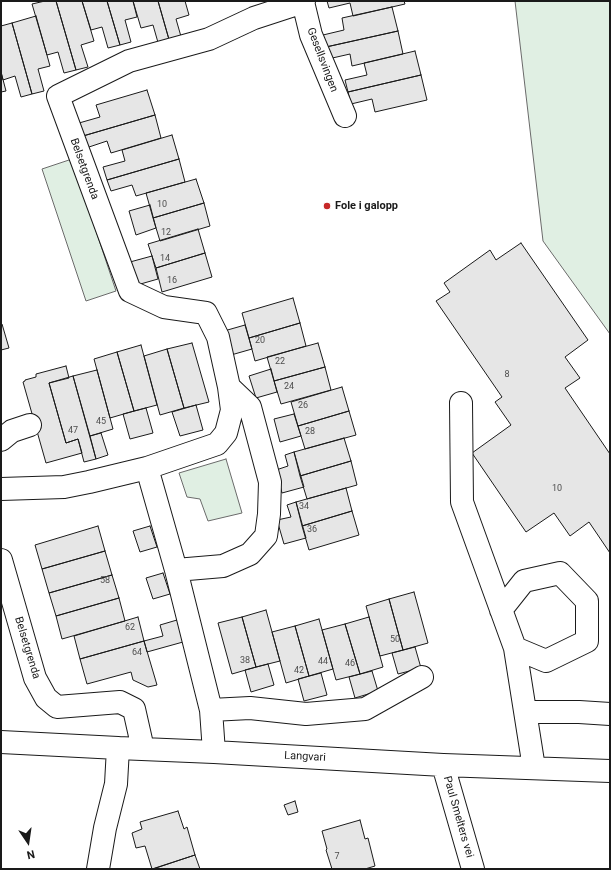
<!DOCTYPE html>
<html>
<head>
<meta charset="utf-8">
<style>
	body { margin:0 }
	#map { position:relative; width:611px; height:870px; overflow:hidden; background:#fff; font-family:Roboto,sans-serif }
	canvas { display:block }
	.frame { position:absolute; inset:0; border:2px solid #1a1a1a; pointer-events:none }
	.north { position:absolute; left:8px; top:822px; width:40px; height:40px; -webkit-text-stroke:3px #fff; paint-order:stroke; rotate:167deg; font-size:11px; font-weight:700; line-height:16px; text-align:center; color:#1a1a1a }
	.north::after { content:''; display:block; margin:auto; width:14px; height:18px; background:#1a1a1a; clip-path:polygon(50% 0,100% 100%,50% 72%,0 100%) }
</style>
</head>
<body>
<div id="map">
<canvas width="611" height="870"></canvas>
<div class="frame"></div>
<div class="north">N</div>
</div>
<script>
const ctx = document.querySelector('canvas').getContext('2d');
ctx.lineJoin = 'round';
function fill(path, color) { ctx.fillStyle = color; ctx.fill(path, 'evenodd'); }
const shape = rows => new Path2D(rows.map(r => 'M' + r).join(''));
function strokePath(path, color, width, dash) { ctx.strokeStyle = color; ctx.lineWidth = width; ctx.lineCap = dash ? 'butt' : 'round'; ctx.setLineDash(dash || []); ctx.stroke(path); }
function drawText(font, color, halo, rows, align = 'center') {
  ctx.font = font + ' Roboto,sans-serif'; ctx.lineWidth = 3; ctx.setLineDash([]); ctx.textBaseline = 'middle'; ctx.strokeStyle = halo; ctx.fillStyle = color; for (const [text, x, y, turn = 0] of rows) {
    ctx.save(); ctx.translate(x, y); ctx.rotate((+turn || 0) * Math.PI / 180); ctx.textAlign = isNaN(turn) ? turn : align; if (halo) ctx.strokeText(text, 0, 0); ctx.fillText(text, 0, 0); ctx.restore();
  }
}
const green = shape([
	[515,1,610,1,610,334,543,241,515,1],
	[72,159,116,291,86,301,42,169,72,159],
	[226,459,242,513,208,521,200,499,187,497,179,473,226,459]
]);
const building = shape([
	[45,1,56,1,76,70,64,73,58,52,47,55,32,4,45,1],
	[56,1,82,1,94,41,81,45,88,67,76,70,56,1],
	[82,1,107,1,120,45,108,48,102,27,91,30,82,1],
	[107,1,133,1,137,17,125,20,131,42,120,45,107,1],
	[133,1,158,1,170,43,159,46,153,25,141,28,133,1],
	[158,1,185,1,189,15,176,19,182,40,170,43,158,1],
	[327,1,404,1,405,4,353,16,350,3,329,8,327,1],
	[392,7,398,31,326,47,323,35,344,30,342,18,392,7],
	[36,16,50,66,38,69,44,91,32,94,12,23,36,16],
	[12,23,32,94,21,97,15,76,3,80,1,72,1,26,12,23],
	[398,31,403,54,352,66,350,54,328,59,326,47,398,31],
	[415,51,421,75,348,92,345,80,367,75,364,63,415,51],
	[1,72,6,91,1,92,1,72],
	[421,75,427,100,375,112,372,99,351,104,348,92,421,75],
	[147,90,155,115,83,136,79,123,100,117,96,105,147,90],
	[155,115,161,138,111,153,107,141,86,148,83,136,155,115],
	[172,135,179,159,107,180,103,167,125,161,122,150,172,135],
	[179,159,185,182,136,196,132,185,111,191,107,180,179,159],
	[196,179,204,203,153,218,146,193,196,179],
	[204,203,210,226,160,241,153,218,204,203],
	[150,205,156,228,136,235,129,211,150,205],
	[198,229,205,253,156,268,148,244,198,229],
	[521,243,588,340,565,357,580,378,565,388,610,454,610,553,589,522,570,536,554,513,526,532,472,453,511,425,495,402,502,397,436,301,450,292,444,283,490,250,496,260,521,243],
	[205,253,212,277,162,292,156,268,205,253],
	[152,256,158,279,137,285,130,262,152,256],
	[293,298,300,323,249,338,242,313,293,298],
	[300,323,306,346,255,361,249,338,300,323],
	[1,324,2,324,9,348,1,350,1,324],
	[245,325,252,349,231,355,224,331,245,325],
	[192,343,209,402,184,408,167,349,192,343],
	[318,343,325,367,274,381,267,357,318,343],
	[141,345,157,405,134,411,117,352,141,345],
	[167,349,184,408,160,415,144,356,167,349],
	[117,352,134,411,110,418,94,359,117,352],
	[66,366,69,378,49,383,66,443,78,439,82,453,46,463,23,382,25,381,25,380,36,377,36,374,66,366],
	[325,367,331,390,281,404,274,381,325,367],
	[271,369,277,392,256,398,249,376,271,369],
	[97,370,113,429,90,436,73,376,97,370],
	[73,376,96,459,84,462,78,439,66,443,49,383,73,376],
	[342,387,349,411,298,426,291,402,342,387],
	[196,405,203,430,180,436,172,412,196,405],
	[146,408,153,433,130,439,123,414,146,408],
	[349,411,356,435,305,449,298,426,349,411],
	[294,414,301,436,280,442,274,419,294,414],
	[101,433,108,455,96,459,90,436,101,433],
	[344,438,351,461,300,476,294,452,344,438],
	[294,452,304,487,282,493,276,470,288,466,285,455,294,452],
	[351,461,357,485,307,499,300,476,351,461],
	[346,488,352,511,302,526,296,502,346,488],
	[296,502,306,538,284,544,277,520,291,517,287,505,296,502],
	[352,511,359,535,309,550,302,526,352,511],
	[98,526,105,551,42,569,35,545,98,526],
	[150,526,157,547,140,552,133,531,150,526],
	[105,551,112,575,49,593,42,569,105,551],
	[163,573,170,594,153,599,146,578,163,573],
	[112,575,119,598,56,616,49,593,112,575],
	[414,592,428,643,403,650,389,599,414,592],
	[119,598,125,621,62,639,56,616,119,598],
	[389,599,403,650,380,656,366,606,389,599],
	[266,610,280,661,256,667,242,617,266,610],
	[138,617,144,641,80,659,74,636,138,617],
	[242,617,256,667,232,674,218,623,242,617],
	[369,617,383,667,360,674,345,624,369,617],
	[319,619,333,669,309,676,295,626,319,619],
	[177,620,183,642,147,652,144,641,163,636,160,625,177,620],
	[345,624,360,674,336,680,322,630,345,624],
	[295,626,309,676,286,683,272,632,295,626],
	[144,641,157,685,148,687,133,680,131,672,87,684,80,659,144,641],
	[415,647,421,668,398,674,392,653,415,647],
	[268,664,274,685,251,692,245,670,268,664],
	[372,671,378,691,355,698,349,677,372,671],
	[321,673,327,695,304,701,298,679,321,673],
	[295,801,298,812,288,815,284,805,295,801],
	[178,811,184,829,187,827,195,855,152,869,145,846,136,848,132,833,142,829,140,822,178,811],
	[360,820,365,839,368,838,375,866,365,869,332,869,326,850,327,849,322,831,360,820],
	[195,855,200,869,153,869,195,855]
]);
const minor = shape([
	[303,2,311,35,345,116],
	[461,403,462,502,515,648,534,768],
	[1,440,12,431,30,425],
	[147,468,176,570,211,710,214,752],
	[1,489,64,487,89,482,147,468,217,444,226,433,232,410,229,387,218,337,206,313,164,307,130,291,58,96,129,61,209,39,254,18,303,2,304,1],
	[1,560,35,678,46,698,57,707,120,702,134,709,143,749],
	[176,570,223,566,250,554,266,536,269,514,270,482,250,407,229,387],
	[501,610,524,581,560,573,587,601,587,641,546,661,515,648],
	[211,710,250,708,306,714,365,709,422,677],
	[526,712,579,712,610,714],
	[1,742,118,748,214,752,443,765,610,771],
	[443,765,473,869],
	[98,869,105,828,116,784,118,748]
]);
const markers = [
	[327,206,4,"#c62828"]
];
const numberNames = [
	["10",162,205],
	["12",166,233],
	["14",165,259],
	["16",172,281],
	["20",260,341],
	["22",280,362],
	["8",507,375],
	["24",289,387],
	["26",303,406],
	["45",101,422],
	["47",73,431],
	["28",310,432],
	["10",557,489],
	["34",304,507],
	["36",312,530],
	["58",105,581],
	["62",130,628],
	["50",395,640],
	["64",137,653],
	["38",245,661],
	["44",323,662],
	["46",350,664],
	["42",299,671],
	["7",337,857]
];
const streetNames = [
	["Gesellsvingen",322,60,69],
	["Belsetgrenda",84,169,70],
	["Belsetgrenda",27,648,73],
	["Langvari",305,757,3],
	["Paul Smelters vei",458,817,74]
];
const poiNames = [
	["Fole i galopp",335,206]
];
fill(green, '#e0efe3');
strokePath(green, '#6a6a6a', 1);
fill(building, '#e6e6e6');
strokePath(building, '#1a1a1a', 1);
strokePath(minor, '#1a1a1a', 24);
strokePath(minor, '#fff', 22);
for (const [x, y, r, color] of markers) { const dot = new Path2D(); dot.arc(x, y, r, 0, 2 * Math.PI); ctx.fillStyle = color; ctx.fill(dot); strokePath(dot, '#fff', 1.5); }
drawText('9px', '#4d4d4d', null, numberNames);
drawText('11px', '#1a1a1a', '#fff', streetNames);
drawText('bold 11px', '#1a1a1a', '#fff', poiNames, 'left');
</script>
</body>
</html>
